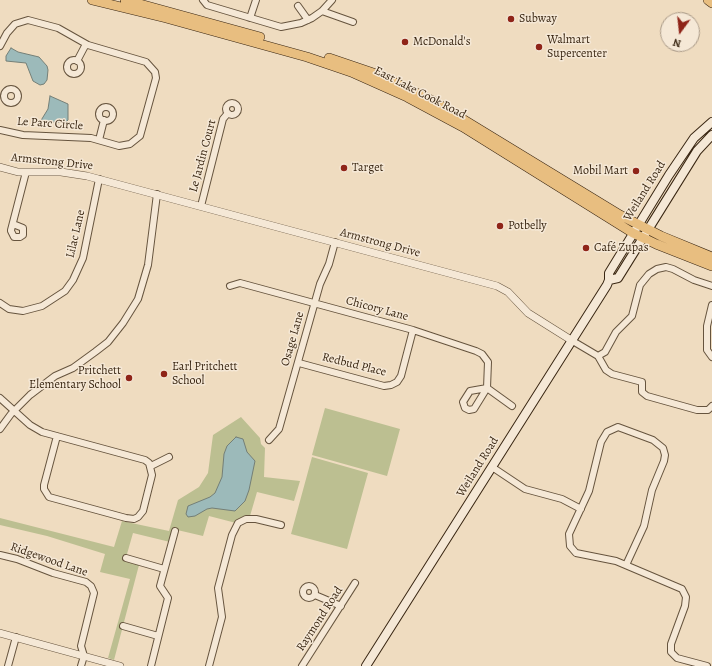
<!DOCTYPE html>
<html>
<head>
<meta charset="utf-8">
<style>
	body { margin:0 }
	#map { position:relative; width:712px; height:666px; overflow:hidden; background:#efdcc0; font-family:Alegreya,serif }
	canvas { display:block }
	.north { position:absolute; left:660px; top:12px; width:40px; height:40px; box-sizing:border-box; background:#f5e8d6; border:1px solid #aa9a88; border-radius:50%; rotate:195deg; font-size:11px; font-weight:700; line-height:16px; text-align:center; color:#392612 }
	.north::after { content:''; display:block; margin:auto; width:14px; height:18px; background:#8f2418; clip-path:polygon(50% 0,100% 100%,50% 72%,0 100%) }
</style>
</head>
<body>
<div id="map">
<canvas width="712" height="666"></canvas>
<div class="north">N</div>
</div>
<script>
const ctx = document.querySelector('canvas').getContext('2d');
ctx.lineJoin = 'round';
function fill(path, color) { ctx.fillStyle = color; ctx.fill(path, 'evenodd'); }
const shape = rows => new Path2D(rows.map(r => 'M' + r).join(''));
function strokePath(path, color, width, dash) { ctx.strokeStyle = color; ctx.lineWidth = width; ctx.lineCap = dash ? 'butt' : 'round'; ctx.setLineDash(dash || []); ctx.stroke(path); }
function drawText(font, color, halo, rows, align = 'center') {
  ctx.font = font + ' Alegreya,serif'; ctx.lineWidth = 3; ctx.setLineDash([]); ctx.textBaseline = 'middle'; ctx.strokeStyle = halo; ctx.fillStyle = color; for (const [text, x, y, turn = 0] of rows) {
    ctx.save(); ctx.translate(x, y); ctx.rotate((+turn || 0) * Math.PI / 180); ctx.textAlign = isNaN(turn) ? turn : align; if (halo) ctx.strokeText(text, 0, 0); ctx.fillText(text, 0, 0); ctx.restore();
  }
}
const green = shape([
	[325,408,400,429,387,476,312,455],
	[241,417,260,438,261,444,265,448,264,477,300,481,294,501,257,492,250,516,236,523,209,516,203,536,173,529,170,542,133,533,125,561,139,565,114,660,108,658,130,579,100,572,105,554,47,536,0,525,0,518,114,547,122,521,169,531,178,500,199,487,208,473,213,435],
	[312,457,368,473,347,549,291,534]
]);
const water = shape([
	[11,48,18,52,39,57,47,66,48,70,47,80,44,84,40,85,33,81,26,63,6,61,6,56,11,48],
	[50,96,68,104,68,120,66,122,40,122,48,109,50,96],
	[236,437,243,439,247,452,255,461,249,490,245,501,235,511,212,508,207,509,195,516,188,517,186,514,188,506,210,497,215,493,222,477,224,454,227,446,236,437]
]);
const minor = shape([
	[203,0,207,5,281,27,301,23,312,18,322,11,332,0],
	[298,6,308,20],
	[322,11,353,22],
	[250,18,256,0],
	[0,46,7,33,15,24,28,20,58,28,88,45,146,62,155,72,156,78,140,136,130,144,119,146,91,138,23,135,0,130],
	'67 67a7 7 0 1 1 14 0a7 7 0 1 1-14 0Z',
	[77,61,86,44],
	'4 96a7 7 0 1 1 14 0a7 7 0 1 1-14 0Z',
	'226 109a6 6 0 1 1 12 0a6 6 0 1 1-12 0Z',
	'99 114a7 7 0 1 1 14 0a7 7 0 1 1-14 0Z',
	[99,140,104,120],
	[201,206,223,119,228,113],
	[13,224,23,228,23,235,20,237,14,237,11,231,11,230,26,172],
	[230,286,240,283,413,330,476,351,482,354,488,362,487,388,474,409,469,410,465,408,463,402,470,391,487,388],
	[0,303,9,309,23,311,42,306,65,291,73,280,83,258,99,179],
	[712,305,707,326,707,350,712,357],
	[571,340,598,356,606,370,612,374,642,382,642,392,647,396,697,410,708,410,712,406],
	[598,356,605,352,616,332,632,316,640,285,649,274,657,269,666,267,673,269,694,280,712,286],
	[299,363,384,386,391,385,397,382,401,376,413,330],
	[487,388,512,406],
	[0,398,30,425,42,432,145,460,149,463,152,475,143,511,138,517,134,519,126,518,49,497,44,489,44,485,57,436],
	[0,429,11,414,30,395,55,376,73,368,95,352,108,342,123,323,138,299,148,265,157,194],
	[269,440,279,429,320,284,329,264,335,242],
	[151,466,169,457],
	[492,467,525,489,562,499,581,509],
	[0,555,17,559,53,573,86,582,91,586,94,593,81,646,84,656,81,666],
	[126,558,164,569],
	[626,565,644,526,652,490,664,461,665,455,663,448,653,440,618,427,607,432,601,442,589,491,569,534,570,546,576,553,616,561,682,589,686,597,685,606,671,644,671,652,677,658,707,666],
	'303 592a6 6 0 1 1 12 0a6 6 0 1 1-12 0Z',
	[315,595,341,606],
	[123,626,158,636],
	[8,666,16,637],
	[151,666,168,598,160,586,175,531],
	[209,666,222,617,218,588,232,535,238,523,246,519,256,519,281,525],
	[302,666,355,583]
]);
const tertiary = shape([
	[0,167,18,172,61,172,87,176,497,286,508,292,528,313,571,340],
	[0,633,120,666]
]);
const secondary = shape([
	[609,280,618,278,697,151,712,135],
	[366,666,607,285,609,280,609,273,669,175,694,138,712,122]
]);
const primary = shape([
	[92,0,166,18,307,57,351,72,407,97,463,127,633,233,656,244,712,266],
	[125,0,260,37],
	[708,0,712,3],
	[329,58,379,75,433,101,620,215,661,236,712,257]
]);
const markers = [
	[511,19,4,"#8f2418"],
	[405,42,4,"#8f2418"],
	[539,47,4,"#8f2418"],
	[344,168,4,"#8f2418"],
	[636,171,4,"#8f2418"],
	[500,226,4,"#8f2418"],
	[586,248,4,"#8f2418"],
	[164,374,4,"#8f2418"],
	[129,378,4,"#8f2418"]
];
const poiNames = [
	["Subway",519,19],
	["Walmart",547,40],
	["Supercenter",547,54],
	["McDonald's",413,42],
	["Target",352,168],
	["Mobil Mart",628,171,"right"],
	["Potbelly",508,226],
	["Café Zupas",594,248],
	["Earl Pritchett",172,367],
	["School",172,381],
	["Pritchett",121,371,"right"],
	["Elementary School",121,385,"right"]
];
const streetNames = [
	["East Lake Cook Road",420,93,27],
	["Le Parc Circle",50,124,4],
	["Le Jardin Court",203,156,-75],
	["Armstrong Drive",52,162,6],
	["Weiland Road",645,191,-58],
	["Lilac Lane",76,234,-77],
	["Armstrong Drive",380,243,15],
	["Chicory Lane",377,309,15],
	["Osage Lane",293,339,-74],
	["Redbud Place",354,365,14],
	["Weiland Road",478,467,-58],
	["Ridgewood Lane",49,560,19],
	["Raymond Road",320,619,-57]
];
fill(green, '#bcbf91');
fill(water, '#9cbaba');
strokePath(water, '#747f77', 1);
strokePath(minor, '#66543e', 8);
strokePath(tertiary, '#66543e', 8);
strokePath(secondary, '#392612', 10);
strokePath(primary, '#392612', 10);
strokePath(minor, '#f5e8d6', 6);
strokePath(tertiary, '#f5e8d6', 7);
strokePath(secondary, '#f5e8d6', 8);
strokePath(primary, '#e8be80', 9);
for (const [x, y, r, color] of markers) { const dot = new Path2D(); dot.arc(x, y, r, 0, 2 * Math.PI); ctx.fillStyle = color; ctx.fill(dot); strokePath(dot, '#f5e8d6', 1.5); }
drawText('12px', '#392612', '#f5e8d6', poiNames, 'left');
drawText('12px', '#392612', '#f5e8d6', streetNames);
</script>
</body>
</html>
